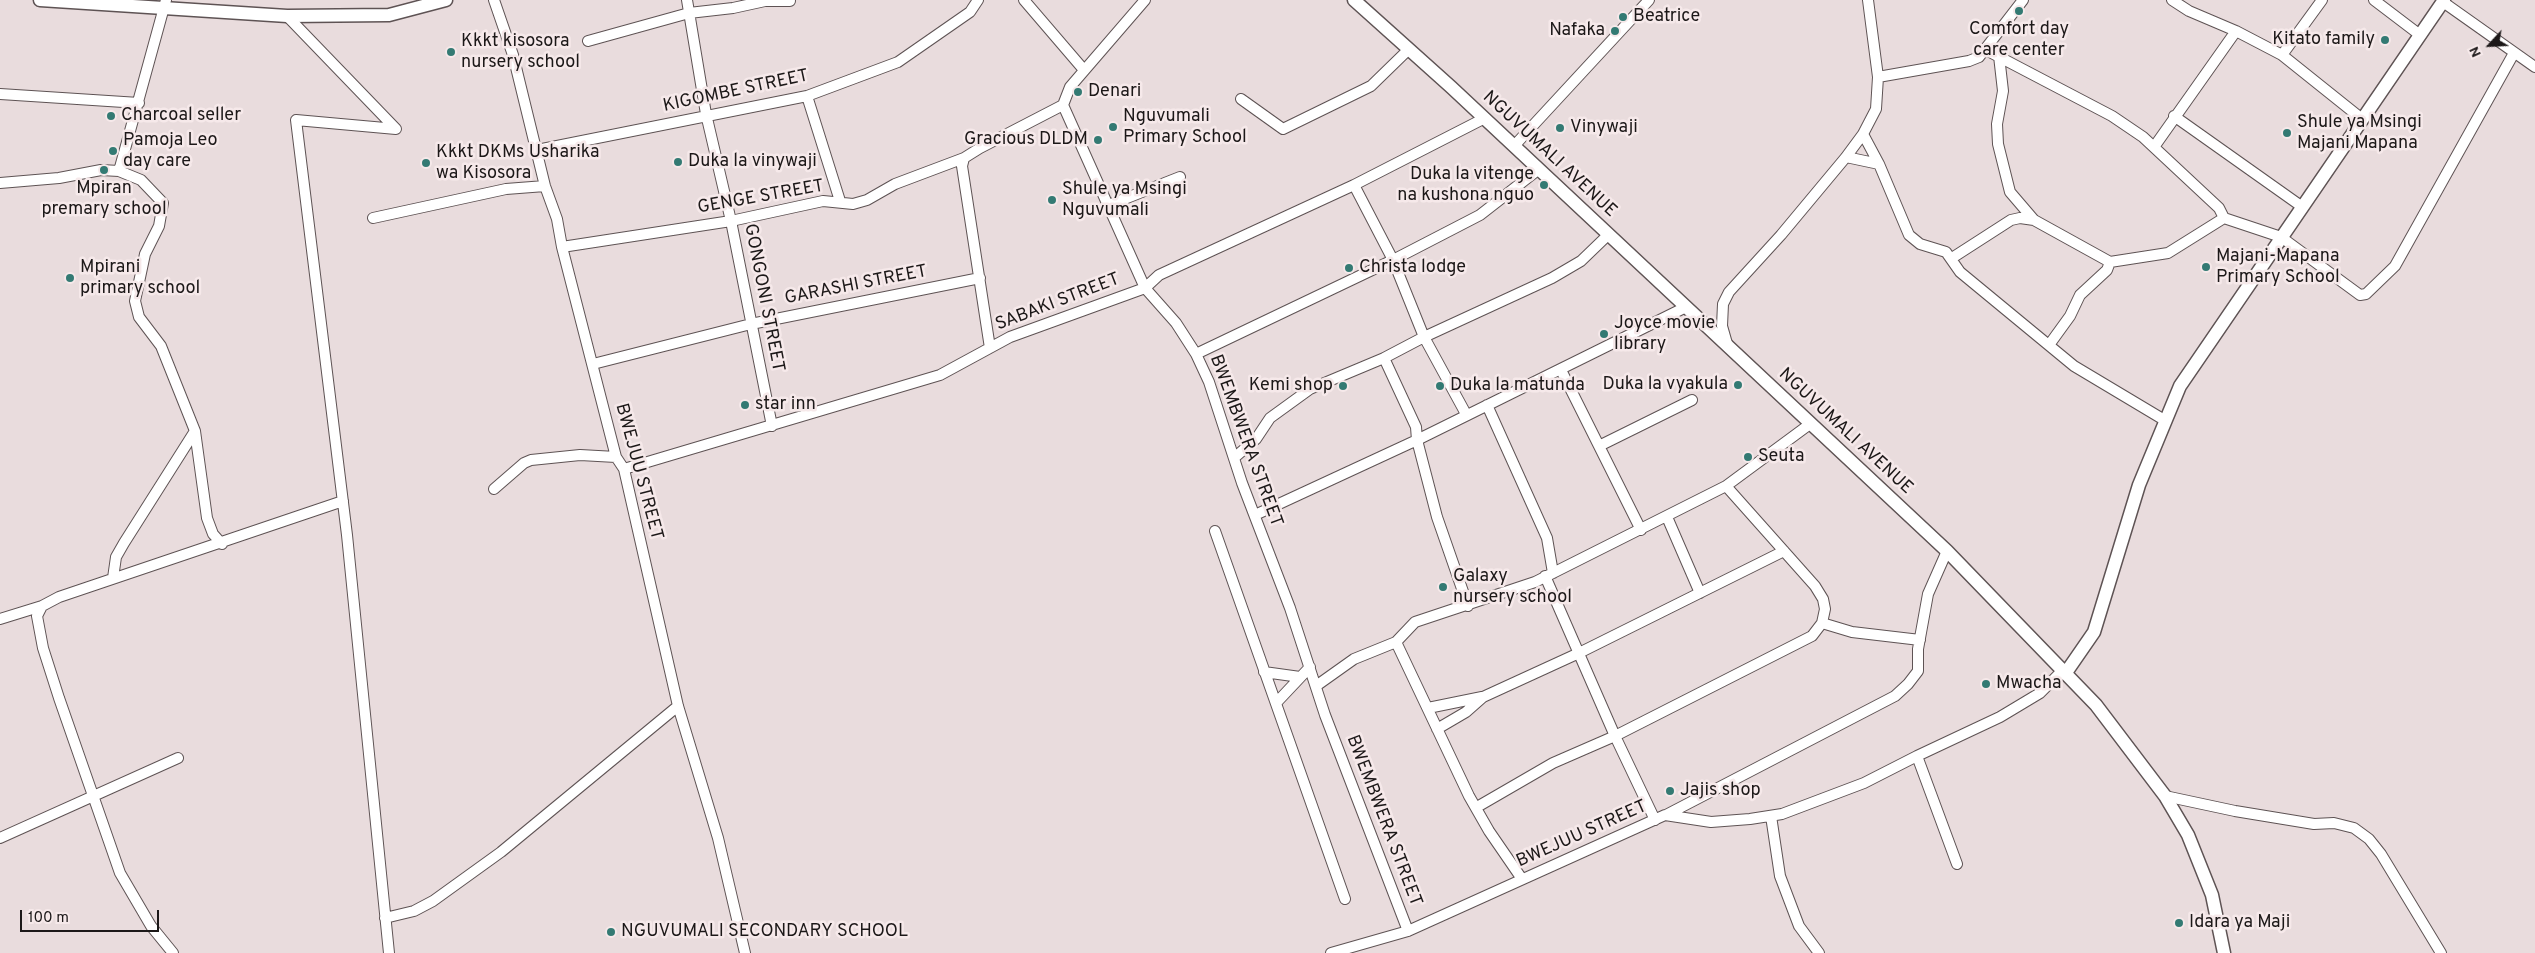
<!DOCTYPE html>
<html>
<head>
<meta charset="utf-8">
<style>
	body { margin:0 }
	#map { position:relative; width:2535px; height:953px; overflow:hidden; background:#e9dcdd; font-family:Overpass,sans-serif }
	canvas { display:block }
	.north { position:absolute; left:2465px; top:20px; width:50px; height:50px; -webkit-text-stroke:4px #f6e9ea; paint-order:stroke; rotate:245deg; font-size:14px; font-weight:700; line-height:20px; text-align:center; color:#1c1818 }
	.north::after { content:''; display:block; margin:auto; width:18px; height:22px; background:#1c1818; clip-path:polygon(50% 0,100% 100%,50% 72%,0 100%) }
	.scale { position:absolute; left:20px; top:910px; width:139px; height:22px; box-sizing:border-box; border:2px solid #1c1818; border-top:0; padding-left:6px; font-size:15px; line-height:18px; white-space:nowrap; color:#1c1818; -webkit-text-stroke:4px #f6e9ea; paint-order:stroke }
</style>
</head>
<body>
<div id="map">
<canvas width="2535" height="953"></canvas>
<div class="north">N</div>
<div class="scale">100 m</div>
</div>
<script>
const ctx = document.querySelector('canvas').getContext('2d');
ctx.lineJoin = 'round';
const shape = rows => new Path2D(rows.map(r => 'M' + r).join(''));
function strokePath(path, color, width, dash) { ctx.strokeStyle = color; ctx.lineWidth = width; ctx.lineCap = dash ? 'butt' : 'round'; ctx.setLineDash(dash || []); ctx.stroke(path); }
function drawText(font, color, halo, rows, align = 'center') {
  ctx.font = font + ' Overpass,sans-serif'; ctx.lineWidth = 5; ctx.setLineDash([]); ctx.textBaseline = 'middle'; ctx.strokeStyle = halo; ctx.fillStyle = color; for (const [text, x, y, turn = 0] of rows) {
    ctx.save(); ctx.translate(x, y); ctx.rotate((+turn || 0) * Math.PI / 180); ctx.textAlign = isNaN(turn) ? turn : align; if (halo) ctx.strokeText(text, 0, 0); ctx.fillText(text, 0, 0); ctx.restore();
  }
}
const minor = shape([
	[166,0,119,171,141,180,163,203,159,226,145,254,135,301,139,317,161,346,195,431,207,518,213,534,222,544],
	[494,0,513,55,545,186,557,219,562,247,616,457,624,469,678,706,718,838,745,953],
	[687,0,706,114,731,221,772,426],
	[1024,0,1084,70],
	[1145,0,1070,87,1063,105,1145,288,1176,323,1196,354,1209,382,1242,483,1290,608,1325,715,1408,931],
	[2172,0,2189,11,2236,31,2282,55,2322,0],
	[2374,0,2420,35],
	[2443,2,2535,67],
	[287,16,396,129,296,120,347,535,389,953],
	[588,41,689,13,733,8,765,1,790,1],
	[1986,50,2112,116,2143,137,2219,208,2224,218,2281,237,2360,295,2366,294,2395,266,2514,53],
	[2282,55,2362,119],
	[1999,56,2003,91,1997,124,1998,144,2010,192,2034,220],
	[1878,77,1969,61,1979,57,2023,0],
	[0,94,139,103],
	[807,96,840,201],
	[1241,99,1283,129,1371,86,1409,49],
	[2174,116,2301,206],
	[1863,134,1879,164,1909,235,1920,244,1946,252,1960,272,2074,366,2166,421],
	[1514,146,1649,0],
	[2154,147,2236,31],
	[537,150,807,96,898,62,970,12,978,0],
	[1846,157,1879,164],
	[964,158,962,166,990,348],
	[0,183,59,178,101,170,119,171],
	[1354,185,1393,260,1424,337,1466,414],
	[1109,205,1180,177],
	[373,218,506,189,545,186],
	[562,247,731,221,823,201,853,204,867,200,895,184,964,158,980,148,1063,105],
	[1952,258,2011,220,2020,218,2034,220,2110,262,2168,253,2224,218],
	[2049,345,2070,316,2080,295,2107,270,2110,262],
	[1728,347,1722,326,1723,304,1729,292,1781,235,1846,157,1863,134,1876,109,1878,77,1868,0],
	[1196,354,1393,260,1480,215,1539,169],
	[1384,358,1416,427,1417,440,1437,517,1468,606],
	[593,364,751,324,980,278],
	[1561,370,1641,530],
	[1487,405,1547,538,1553,573],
	[1599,446,1692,400],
	[1234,458,1256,439,1270,418,1310,389,1384,358,1424,337,1552,278,1581,261,1609,234],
	[624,469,940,375,1010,337,1145,288,1159,275,1354,185,1485,118],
	[494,489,524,463,531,460,580,455,616,457],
	[1255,515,1417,440,1686,307],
	[1667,517,1700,593],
	[1215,531,1345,899],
	[1545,576,1615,736,1655,820],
	[113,578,116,557,124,543,195,431],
	[0,619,42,606],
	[1822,623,1852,632,1920,640],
	[1396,642,1469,796,1489,831,1522,879],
	[1264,672,1300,677],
	[1316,686,1354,659,1396,642,1415,622,1535,582,1726,486,1810,424],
	[1277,702,1310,667],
	[1428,708,1482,697],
	[1437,729,1466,712,1483,697,1579,653,1784,551],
	[1917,756,1957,864],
	[2165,796,2235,811,2314,824,2334,823,2354,828,2369,839,2381,854,2441,953],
	[1477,807,1553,763,1615,736,1812,636,1822,623,1825,609,1823,599,1815,586,1726,486],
	[1666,815,1895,696,1908,684,1918,671,1918,649,1928,594,1947,551],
	[1771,816,1780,876,1799,926,1819,953],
	[0,838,178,758],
	[385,918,414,911,433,901,501,852,678,706],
	[173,953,151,926,120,873,59,698,43,648,37,616,42,606,59,597,343,501],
	[1331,953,1408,931,1665,815,1711,822,1750,819,1782,814,1864,783,1917,756,2000,717,2040,693,2062,671]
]);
const tertiary = shape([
	[40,0,287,16,389,15,446,0],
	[1354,0,1451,87,1947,551,2096,705,2165,796,2188,835,2212,895,2224,953],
	[2065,674,2094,632,2139,485,2180,386,2444,0]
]);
const markers = [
	[2019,11,5,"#337a73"],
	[1623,17,5,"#337a73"],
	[1615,31,5,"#337a73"],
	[2385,40,5,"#337a73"],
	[451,52,5,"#337a73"],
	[1078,92,5,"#337a73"],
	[111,116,5,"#337a73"],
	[1113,127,5,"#337a73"],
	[1560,128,5,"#337a73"],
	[2287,133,5,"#337a73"],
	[1098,140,5,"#337a73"],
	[113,151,5,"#337a73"],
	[678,162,5,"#337a73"],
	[426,163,5,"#337a73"],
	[104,170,5,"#337a73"],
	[1544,185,5,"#337a73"],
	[1052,200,5,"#337a73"],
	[2206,267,5,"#337a73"],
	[1349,268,5,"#337a73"],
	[70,278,5,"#337a73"],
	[1604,334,5,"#337a73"],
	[1738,385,5,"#337a73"],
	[1343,386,5,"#337a73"],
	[1440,386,5,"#337a73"],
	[745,405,5,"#337a73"],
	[1748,457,5,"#337a73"],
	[1443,587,5,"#337a73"],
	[1986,684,5,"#337a73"],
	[1670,791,5,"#337a73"],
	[2179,923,5,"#337a73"],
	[611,932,5,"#337a73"]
];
const poiNames = [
	["Beatrice",1633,17],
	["Comfort day",2019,30,"center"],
	["care center",2019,51,"center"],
	["Nafaka",1605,31,"right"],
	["Kitato family",2375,40,"right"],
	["Kkkt kisosora",461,42],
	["nursery school",461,63],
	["Denari",1088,92],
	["Charcoal seller",121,116],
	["Nguvumali",1123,117],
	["Primary School",1123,138],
	["Shule ya Msingi",2297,123],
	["Majani Mapana",2297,144],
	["Vinywaji",1570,128],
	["Gracious DLDM",1088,140,"right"],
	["Pamoja Leo",123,141],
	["day care",123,162],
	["Kkkt DKMs Usharika",436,153],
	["wa Kisosora",436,174],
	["Duka la vinywaji",688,162],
	["Duka la vitenge",1534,175,"right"],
	["na kushona nguo",1534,196,"right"],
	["Mpiran",104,189,"center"],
	["premary school",104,210,"center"],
	["Shule ya Msingi",1062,190],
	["Nguvumali",1062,211],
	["Majani-Mapana",2216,257],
	["Primary School",2216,278],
	["Mpirani",80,268],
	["primary school",80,289],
	["Christa lodge",1359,268],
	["Joyce movie",1614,324],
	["library",1614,345],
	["Duka la vyakula",1728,385,"right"],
	["Kemi shop",1333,386,"right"],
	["Duka la matunda",1450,386],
	["star inn",755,405],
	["Seuta",1758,457],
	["Galaxy",1453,577],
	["nursery school",1453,598],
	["Mwacha",1996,684],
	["Jajis shop",1680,791],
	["Idara ya Maji",2189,923],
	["NGUVUMALI SECONDARY SCHOOL",621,932]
];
const streetNames = [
	["KIGOMBE STREET",736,92,-12],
	["NGUVUMALI AVENUE",1549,155,43],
	["GENGE STREET",761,198,-10],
	["GARASHI STREET",856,286,-11],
	["GONGONI STREET",763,298,79],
	["SABAKI STREET",1058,303,-21],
	["NGUVUMALI AVENUE",1845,432,43],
	["BWEMBWERA STREET",1245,441,70],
	["BWEJUU STREET",638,472,75],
	["BWEMBWERA STREET",1383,821,69],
	["BWEJUU STREET",1582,835,-24]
];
strokePath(minor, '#5e5354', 12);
strokePath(tertiary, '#5e5354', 15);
strokePath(minor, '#fff', 10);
strokePath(tertiary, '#fff', 12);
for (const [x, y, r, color] of markers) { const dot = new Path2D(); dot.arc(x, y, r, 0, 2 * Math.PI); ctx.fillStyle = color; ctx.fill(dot); strokePath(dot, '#f6e9ea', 2); }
drawText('18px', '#1c1818', '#f6e9ea', poiNames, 'left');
drawText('18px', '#1c1818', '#f6e9ea', streetNames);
</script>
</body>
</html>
